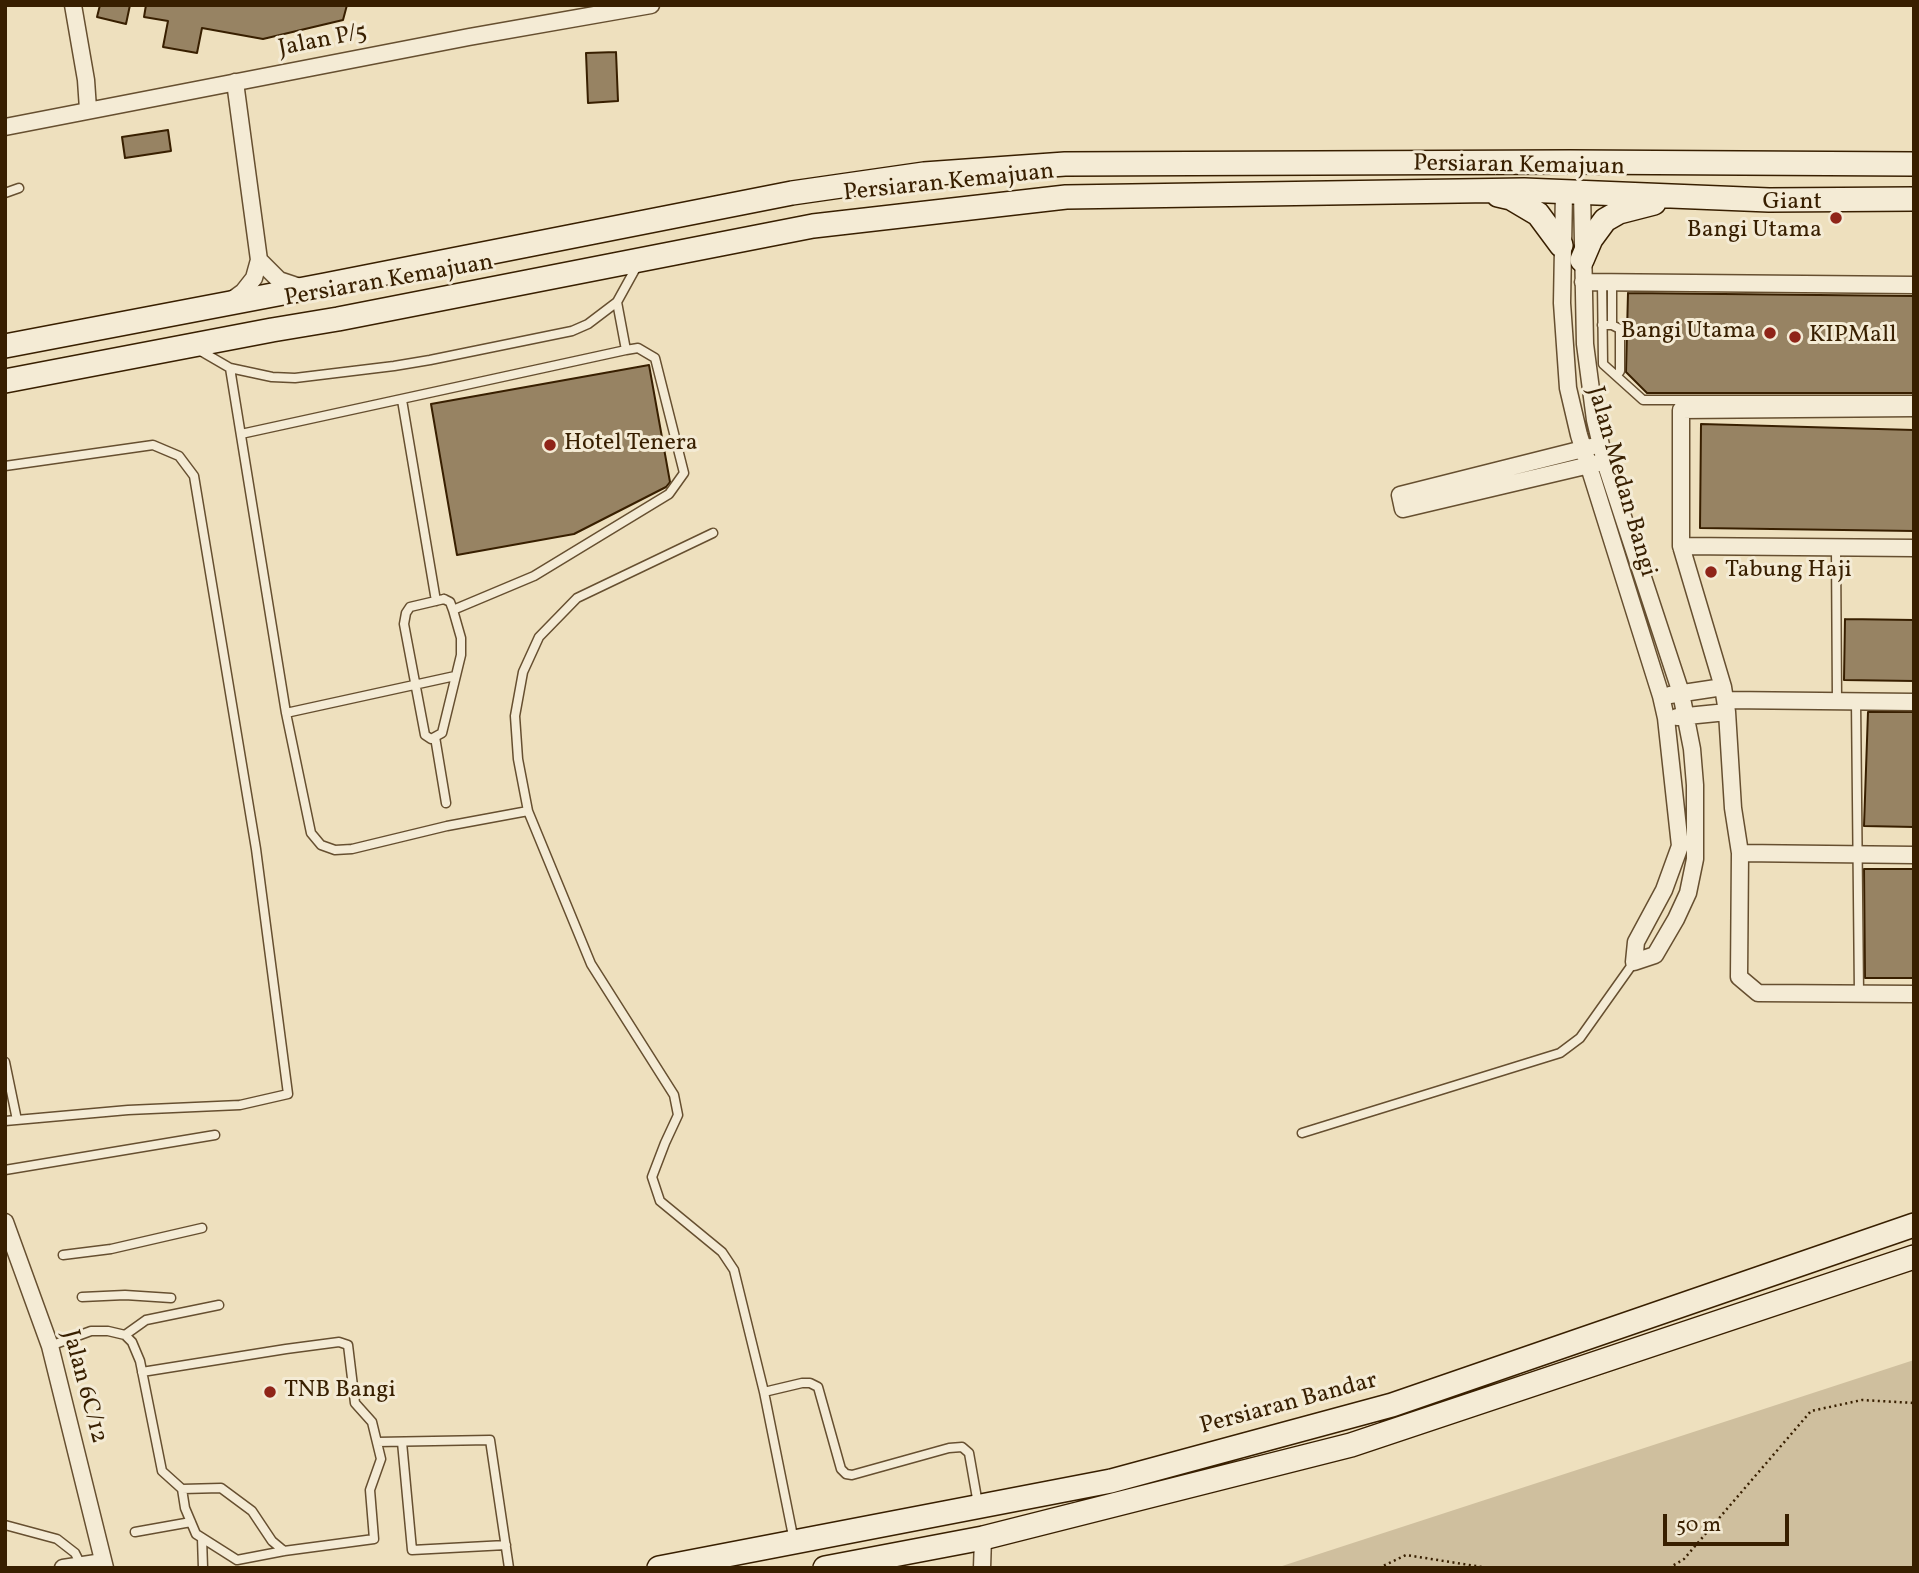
<!DOCTYPE html>
<html>
<head>
<meta charset="utf-8">
<style>
	body { margin:0 }
	#map { position:relative; width:1919px; height:1573px; overflow:hidden; background:#eee0be; font-family:Vollkorn,serif }
	canvas { display:block }
	.frame { position:absolute; inset:0; border:7px solid #381f00; pointer-events:none }
	.scale { position:absolute; left:1663px; top:1514px; width:126px; height:32px; box-sizing:border-box; border:4px solid #381f00; border-top:0; padding-left:9px; font-size:21px; line-height:24px; white-space:nowrap; color:#381f00; -webkit-text-stroke:5px #f4ebd5; paint-order:stroke }
</style>
</head>
<body>
<div id="map">
<canvas width="1919" height="1573"></canvas>
<div class="frame"></div>
<div class="scale">50 m</div>
</div>
<script>
const ctx = document.querySelector('canvas').getContext('2d');
ctx.lineJoin = 'round';
function fill(path, color) { ctx.fillStyle = color; ctx.fill(path, 'evenodd'); }
const shape = rows => new Path2D(rows.map(r => 'M' + r).join(''));
function strokePath(path, color, width, dash) { ctx.strokeStyle = color; ctx.lineWidth = width; ctx.lineCap = dash ? 'butt' : 'round'; ctx.setLineDash(dash || []); ctx.stroke(path); }
function drawText(font, color, halo, rows, align = 'center') {
  ctx.font = font + ' Vollkorn,serif'; ctx.lineWidth = 6; ctx.setLineDash([]); ctx.textBaseline = 'middle'; ctx.strokeStyle = halo; ctx.fillStyle = color; for (const [text, x, y, turn = 0] of rows) {
    ctx.save(); ctx.translate(x, y); ctx.rotate((+turn || 0) * Math.PI / 180); ctx.textAlign = isNaN(turn) ? turn : align; if (halo) ctx.strokeText(text, 0, 0); ctx.fillText(text, 0, 0); ctx.restore();
  }
}
const green = shape([
	[1914,1360,1914,1568,1276,1568,1540,1482]
]);
const building = shape([
	[100,5,130,5,126,24,97,17,100,5],
	[146,5,347,5,343,20,263,39,202,28,197,53,163,47,168,21,144,17,146,5],
	[616,52,618,101,588,103,586,53,616,52],
	[168,130,171,151,125,158,122,137,168,130],
	[1628,293,1914,296,1914,393,1647,393,1626,372,1628,293],
	[649,365,670,482,666,487,574,534,457,555,431,404,649,365],
	[1701,424,1914,430,1914,531,1700,528,1701,424],
	[1845,619,1914,620,1914,681,1844,680,1845,619],
	[1868,712,1914,712,1914,827,1864,826,1868,712],
	[1864,869,1914,869,1914,978,1865,978,1864,869]
]);
const path = shape([
	[1379,1568,1406,1555,1482,1567,1503,1568],
	[1669,1568,1684,1559,1811,1411,1862,1400,1914,1403]
]);
const service = shape([
	[5,193,19,188],
	[1602,282,1603,364,1643,400,1914,400],
	[1612,282,1612,325],
	[1602,325,1612,325,1620,329,1620,371,1617,375],
	[199,350,230,368,272,377,295,378,394,366,430,360,572,331,588,324,617,302,638,264],
	[230,368,286,713,311,833,321,845,335,850,352,849,447,826,528,811],
	[402,400,436,601],
	[241,434,626,350,617,302],
	[5,466,153,445,179,456,194,476,256,849,288,1094,240,1105,128,1110,5,1121],
	[713,533,577,598,539,637,523,672,515,716,518,759,528,811,591,964,674,1095,678,1115,665,1143,652,1177,660,1201,722,1252,734,1270,764,1392,794,1541],
	[1836,547,1837,701],
	[444,599,450,602,453,610,461,638,461,655,442,733,431,739,425,735,404,624,406,613,410,607,444,599],
	[453,610,534,576,669,494,684,473,655,358,638,348,626,350],
	[1856,701,1859,994],
	[286,713,455,676],
	[435,737,446,803],
	[5,1062,17,1120],
	[1302,1133,1560,1053,1580,1038,1634,962],
	[5,1170,215,1135],
	[63,1255,111,1249,202,1228],
	[82,1297,125,1295,171,1298],
	[125,1335,146,1320,219,1305],
	[50,1346,91,1331,108,1331,125,1335,132,1342,140,1361,162,1471,182,1489,221,1488,252,1511,272,1541,284,1551],
	[142,1372,286,1349,339,1342,348,1345,355,1403,372,1422,381,1459,370,1490,374,1539,284,1551,237,1560,196,1534,185,1508,182,1489],
	[764,1392,802,1383,810,1383,818,1387,841,1469,846,1474,852,1475,949,1448,962,1447,969,1453,978,1504],
	[377,1442,490,1440,509,1568],
	[402,1442,412,1550,506,1545],
	[5,1525,57,1539,75,1553,81,1565],
	[135,1532,191,1522],
	[202,1538,203,1568]
]);
const minor = shape([
	[73,5,86,80,88,109],
	[5,127,469,37,651,5],
	[1564,192,1562,303,1568,388,1579,435,1661,696,1666,718,1680,846,1664,890,1636,942,1634,962,1655,955,1676,919,1688,893,1695,859,1695,785,1692,749,1681,693,1605,462,1595,420,1585,344,1582,192],
	[259,260,279,280,303,288],
	[1583,282,1914,285],
	[232,300,243,292,254,278,259,260,235,82],
	[1914,408,1681,410,1681,546,1723,687,1727,712,1733,808,1740,853,1739,977,1758,993,1914,994],
	[1591,447,1400,495,1403,509,1598,463],
	[1681,546,1914,548],
	[1670,695,1723,687],
	[1726,700,1914,702],
	[1677,717,1727,712],
	[1740,853,1914,855],
	[5,1222,50,1346,105,1568],
	[63,1568,103,1562],
	[982,1568,983,1538]
]);
const secondary = shape([
	[1498,195,1511,198,1538,214,1561,245],
	[1582,260,1591,239,1605,220,1619,212,1654,203],
	[5,346,325,285,792,193,924,174,1065,164,1570,162,1914,164],
	[5,381,272,330,338,319,813,226,1066,197,1524,190,1769,200,1914,199],
	[659,1568,1111,1481,1392,1405,1914,1225],
	[825,1568,983,1538,1351,1445,1914,1257]
]);
const markers = [
	[1836,218,7,"#8f2418"],
	[1770,333,7,"#8f2418"],
	[1795,337,7,"#8f2418"],
	[550,445,7,"#8f2418"],
	[1711,572,7,"#8f2418"],
	[270,1392,7,"#8f2418"]
];
const streetNames = [
	["Jalan P/5",323,42,-11],
	["Persiaran Kemajuan",1519,167,1],
	["Persiaran Kemajuan",949,184,-6],
	["Persiaran Kemajuan",389,282,-10],
	["Jalan Medan Bangi",1620,482,74],
	["Jalan 6C/12",83,1387,75],
	["Persiaran Bandar",1289,1405,-15]
];
const poiNames = [
	["Giant",1822,204,"right"],
	["Bangi Utama",1822,232,"right"],
	["Bangi Utama",1756,333,"right"],
	["KIPMall",1809,337],
	["Hotel Tenera",564,445],
	["Tabung Haji",1725,572],
	["TNB Bangi",284,1392]
];
fill(green, '#cfbf9e');
fill(building, '#978363');
strokePath(building, '#381f00', 2);
strokePath(service, '#664f30', 11);
strokePath(minor, '#664f30', 19);
strokePath(secondary, '#381f00', 26);
strokePath(path, '#381f00', 2.5, [2, 3.5]);
strokePath(service, '#f4ebd5', 8);
strokePath(minor, '#f4ebd5', 16);
strokePath(secondary, '#f4ebd5', 23);
for (const [x, y, r, color] of markers) { const dot = new Path2D(); dot.arc(x, y, r, 0, 2 * Math.PI); ctx.fillStyle = color; ctx.fill(dot); strokePath(dot, '#f4ebd5', 2.5); }
drawText('24px', '#381f00', '#f4ebd5', streetNames);
drawText('24px', '#381f00', '#f4ebd5', poiNames, 'left');
</script>
</body>
</html>
